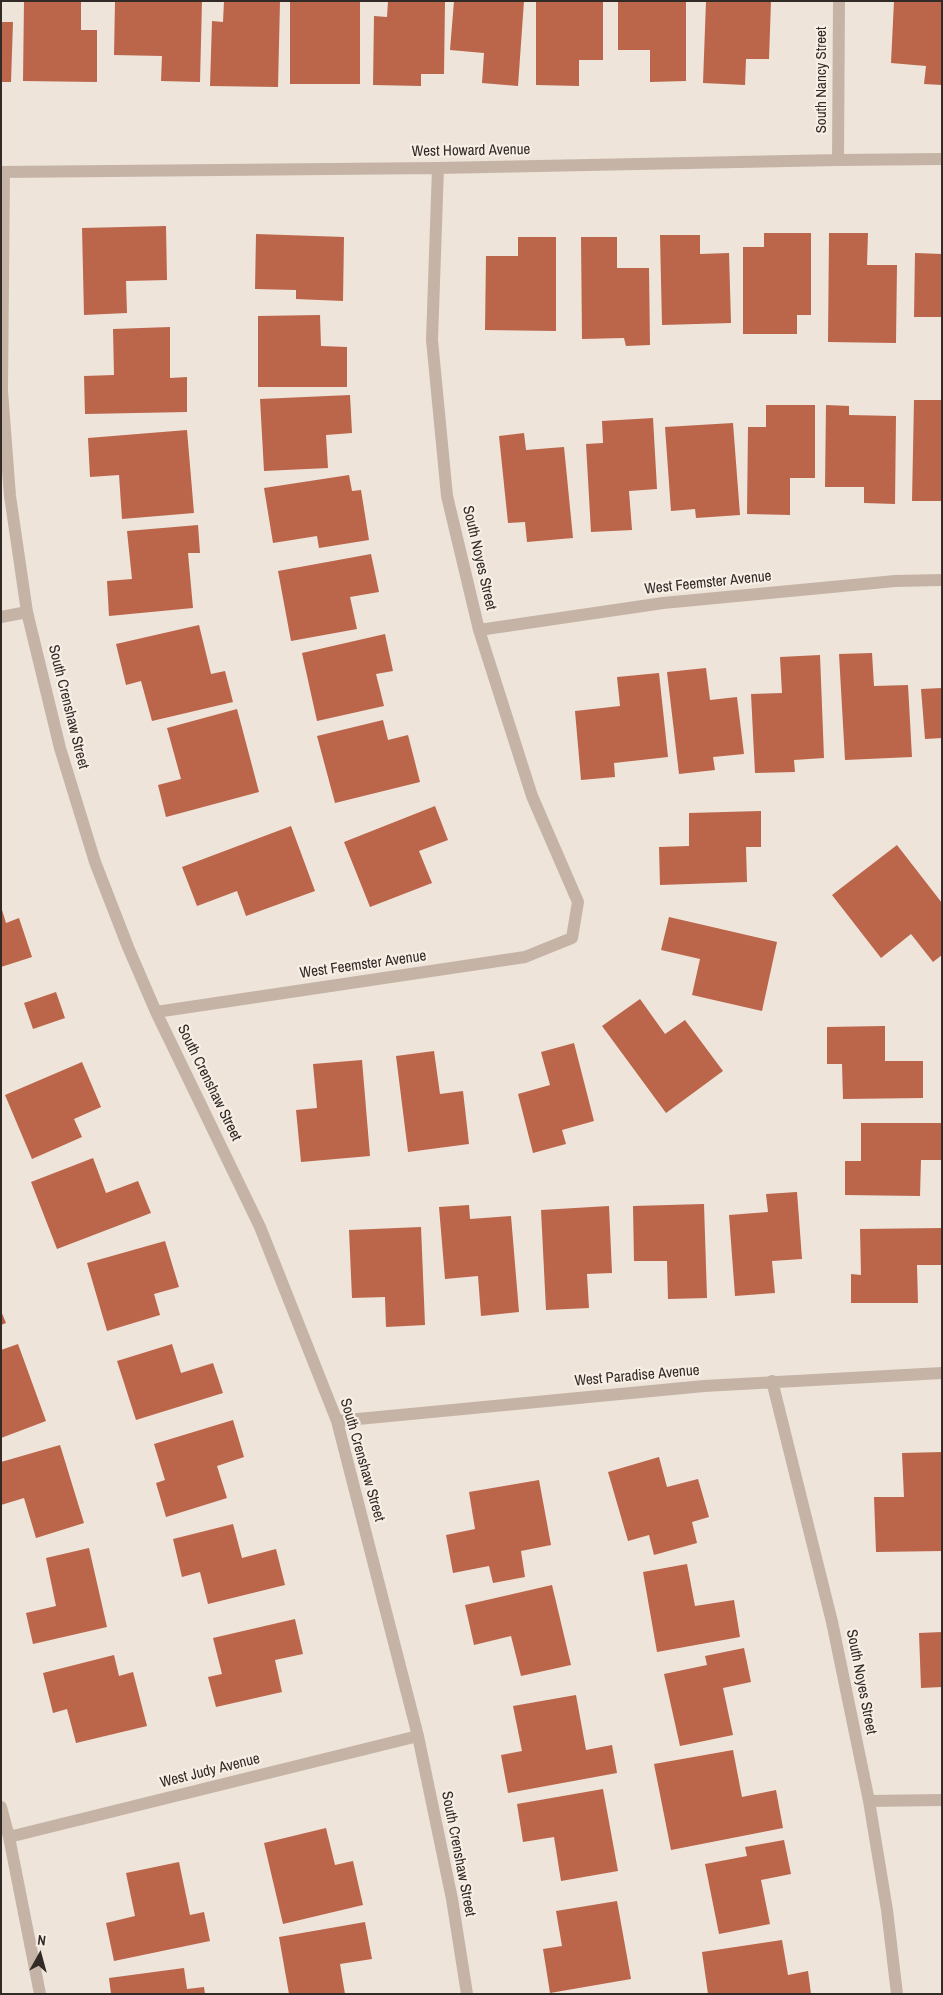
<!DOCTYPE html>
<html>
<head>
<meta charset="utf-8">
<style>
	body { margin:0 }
	#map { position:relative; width:943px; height:1995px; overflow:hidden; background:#eee4d9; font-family:"Archivo Narrow",sans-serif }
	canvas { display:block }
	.frame { position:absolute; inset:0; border:2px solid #322a26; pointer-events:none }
	.north { position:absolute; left:15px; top:1930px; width:50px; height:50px; -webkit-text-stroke:4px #f7eee5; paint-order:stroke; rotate:7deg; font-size:14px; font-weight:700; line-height:20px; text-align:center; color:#322a26 }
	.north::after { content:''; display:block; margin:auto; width:18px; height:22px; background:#322a26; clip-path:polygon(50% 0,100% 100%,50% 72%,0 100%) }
</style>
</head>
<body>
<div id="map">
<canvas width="943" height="1995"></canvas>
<div class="frame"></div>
<div class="north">N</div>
</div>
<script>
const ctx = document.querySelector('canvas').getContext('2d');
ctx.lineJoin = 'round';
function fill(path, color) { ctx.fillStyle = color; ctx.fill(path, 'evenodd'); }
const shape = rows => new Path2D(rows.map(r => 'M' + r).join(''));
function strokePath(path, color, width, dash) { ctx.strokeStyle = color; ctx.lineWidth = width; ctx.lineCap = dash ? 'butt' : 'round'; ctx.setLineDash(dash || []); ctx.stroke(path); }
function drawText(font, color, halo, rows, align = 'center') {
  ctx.font = font + ' "Archivo Narrow",sans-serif'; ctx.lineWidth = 4.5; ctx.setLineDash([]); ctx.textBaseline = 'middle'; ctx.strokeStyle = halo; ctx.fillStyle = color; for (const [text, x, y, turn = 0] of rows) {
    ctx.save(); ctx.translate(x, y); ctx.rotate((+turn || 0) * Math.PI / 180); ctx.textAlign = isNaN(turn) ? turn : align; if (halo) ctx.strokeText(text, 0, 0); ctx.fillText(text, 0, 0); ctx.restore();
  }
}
const building = shape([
	[24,1,81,1,81,30,97,30,97,82,23,81],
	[115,1,202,1,200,82,161,81,162,56,114,55],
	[224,1,280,1,278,87,210,86,212,21,223,22],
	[290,1,360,1,360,84,290,84],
	[388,1,445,1,444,74,421,74,421,86,373,85,374,16,387,17],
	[454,1,524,1,518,86,482,83,484,53,450,50],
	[536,1,603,1,603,60,579,60,579,86,536,85],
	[618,1,686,1,686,81,650,82,650,50,618,50],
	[706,1,771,1,769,59,746,59,745,85,703,83],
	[894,1,942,1,942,85,924,84,926,66,891,63],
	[1,22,13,22,11,82,1,82],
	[166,226,167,280,126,281,127,313,84,315,82,228],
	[764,233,811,233,811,315,797,315,797,334,743,334,743,247,764,247],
	[829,233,868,233,867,265,897,265,896,343,828,342],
	[256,234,344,237,343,301,296,299,296,290,255,289],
	[660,235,700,235,700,254,729,253,731,323,662,325],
	[518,237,556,237,556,331,485,330,486,256,518,256],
	[581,237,617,237,617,268,649,268,650,345,626,346,624,338,582,339],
	[915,253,942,254,942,317,914,317],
	[320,315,321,346,347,347,347,387,258,387,258,316],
	[170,327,170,378,187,377,187,412,85,414,84,376,114,375,113,329],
	[350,395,352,433,326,435,328,468,264,471,260,399],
	[914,400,942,400,942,501,912,501],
	[766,405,815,405,815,478,790,478,790,515,747,514,748,427,766,427],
	[826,405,849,406,849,415,896,416,895,504,864,503,864,487,825,487],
	[653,418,657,489,629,491,632,530,591,532,586,444,603,443,602,421],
	[733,423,740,515,696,518,695,509,671,511,665,427],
	[187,430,194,513,122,519,119,475,90,477,88,438],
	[524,433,526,450,564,447,573,538,527,542,525,522,508,523,499,436],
	[349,475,352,491,361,490,369,540,319,548,317,536,273,543,264,488],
	[198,525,200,553,188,553,193,608,109,616,107,581,132,579,127,531],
	[371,554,379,592,350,597,357,629,291,641,278,571],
	[199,625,211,674,225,671,233,702,152,721,141,681,126,685,116,644],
	[385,634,393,671,376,674,384,706,317,721,302,653],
	[872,653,874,686,908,685,912,757,845,760,839,654],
	[820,655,824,758,794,760,795,772,755,773,751,694,782,693,780,657],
	[706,668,710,700,737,697,744,754,713,757,715,770,679,774,667,672],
	[659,673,668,757,614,763,615,777,581,780,575,711,620,706,617,677],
	[942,688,942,738,925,739,921,689],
	[237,709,259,792,166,817,158,785,181,779,167,728],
	[383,720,388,740,408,735,420,782,335,803,317,736],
	[435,806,448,840,419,851,432,883,370,907,344,842],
	[761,811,761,847,746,847,747,882,660,885,659,847,689,846,689,813],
	[291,826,315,891,246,916,237,891,197,906,182,867],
	[897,845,942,903,942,955,933,962,911,934,881,958,832,895],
	[2,910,6,923,19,918,32,957,1,967],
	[669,917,777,942,762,1011,692,995,700,959,661,950],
	[56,992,65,1018,33,1029,24,1003],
	[640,999,665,1034,685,1020,723,1071,666,1113,602,1026],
	[885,1026,885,1061,923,1061,923,1098,843,1099,842,1064,827,1064,827,1027],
	[574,1043,594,1121,562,1130,566,1144,533,1153,518,1094,550,1085,541,1052],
	[434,1051,440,1094,463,1091,469,1144,408,1152,396,1056],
	[362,1060,370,1156,301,1162,296,1110,317,1108,313,1064],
	[82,1062,101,1107,74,1119,82,1137,32,1159,5,1095],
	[861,1123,942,1123,942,1160,921,1160,920,1196,845,1195,845,1161,861,1161],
	[93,1158,106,1193,138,1181,151,1213,57,1249,31,1182],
	[797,1192,802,1259,772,1261,775,1293,735,1296,729,1215,768,1212,766,1194],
	[704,1204,707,1298,668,1299,667,1261,634,1261,633,1206],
	[469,1205,470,1219,511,1216,519,1312,481,1316,478,1276,445,1279,439,1207],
	[609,1206,612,1273,587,1274,589,1308,546,1310,541,1210],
	[421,1227,425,1325,386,1327,385,1297,352,1298,349,1230],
	[942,1228,942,1265,917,1265,918,1303,851,1303,851,1274,861,1275,860,1229],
	[165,1241,179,1287,154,1294,160,1315,107,1331,87,1263],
	[1,1311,6,1323,1,1325],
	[18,1344,46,1421,1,1438,1,1350],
	[172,1344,181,1373,213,1363,223,1393,136,1420,117,1361],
	[233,1420,244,1457,217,1466,227,1498,166,1517,156,1483,165,1480,154,1444],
	[60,1445,84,1523,36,1538,24,1498,1,1505,1,1462],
	[942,1452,942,1551,876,1552,874,1497,904,1497,902,1453],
	[659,1457,667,1487,698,1479,709,1517,692,1522,697,1543,654,1555,649,1535,628,1541,608,1472],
	[539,1480,551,1545,521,1551,525,1577,493,1583,489,1566,453,1573,446,1535,475,1529,469,1492],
	[233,1524,242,1558,276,1549,285,1585,208,1604,200,1572,182,1577,173,1539],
	[89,1548,107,1627,33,1644,26,1613,56,1606,46,1558],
	[687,1564,695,1606,734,1600,740,1637,657,1652,643,1572],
	[552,1585,571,1665,521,1676,511,1636,474,1645,465,1605],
	[295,1619,303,1654,275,1660,282,1692,216,1707,208,1677,222,1674,213,1638],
	[942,1632,942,1687,921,1688,919,1633],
	[744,1648,751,1682,723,1688,733,1735,680,1746,664,1674,707,1665,705,1656],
	[114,1655,119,1676,133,1672,147,1726,76,1743,67,1709,53,1713,43,1673],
	[576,1695,586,1750,612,1745,617,1773,508,1793,501,1755,522,1751,513,1706],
	[733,1750,742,1797,776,1790,783,1828,671,1850,654,1764],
	[603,1789,618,1871,561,1881,554,1837,523,1842,517,1804],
	[326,1828,335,1865,353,1861,363,1905,283,1924,264,1843],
	[784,1840,791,1874,761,1880,770,1924,719,1934,705,1864,747,1856,745,1847],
	[179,1862,190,1915,204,1912,210,1941,114,1961,106,1923,135,1916,126,1873],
	[617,1901,631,1979,550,1993,543,1949,562,1946,556,1911],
	[365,1922,372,1959,340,1964,345,1994,289,1994,279,1937],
	[782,1940,788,1975,808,1971,811,1994,708,1994,702,1952],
	[184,1968,187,1989,204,1987,205,1994,111,1994,109,1978]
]);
const street = shape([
	[838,160,839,1],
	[1,172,438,168,838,160,942,159],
	[4,172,2,391,10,496,27,612,60,748,95,862,128,947,156,1012,260,1227,337,1421,418,1736,452,1899,467,1994],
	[1,617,27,612],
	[479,630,663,603,895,581,942,580],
	[156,1012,525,957,572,938,578,902,532,796,479,630,447,496,432,340,438,168],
	[772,1381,832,1622,869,1801,887,1910,897,1994],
	[337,1421,704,1386,942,1373],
	[869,1801,942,1800],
	[1,1807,9,1837,40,1994],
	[9,1837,418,1736]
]);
const streetNames = [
	["South Nancy Street",822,80,-90],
	["West Howard Avenue",471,151,-1],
	["South Noyes Street",479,558,77],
	["West Feemster Avenue",708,583,-6],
	["South Crenshaw Street",68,707,76],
	["West Feemster Avenue",363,965,-8],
	["South Crenshaw Street",209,1083,64],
	["West Paradise Avenue",637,1376,-5],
	["South Crenshaw Street",362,1460,74],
	["South Noyes Street",861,1682,79],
	["West Judy Avenue",210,1771,-14],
	["South Crenshaw Street",458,1854,79]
];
fill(building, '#bb654b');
strokePath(street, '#c5b4a6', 12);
drawText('15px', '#322a26', '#f7eee5', streetNames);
</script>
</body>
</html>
